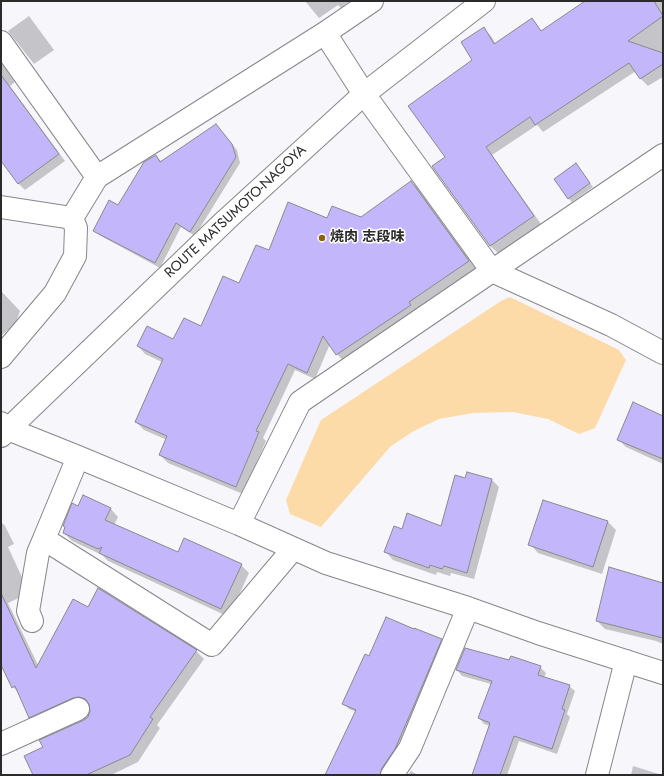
<!DOCTYPE html>
<html>
<head>
<meta charset="utf-8">
<style>
	body { margin:0 }
	#map { position:relative; width:664px; height:776px; overflow:hidden; background:#f7f6fb; font-family:Jost,sans-serif }
	canvas { display:block }
	.frame { position:absolute; inset:0; border:2px solid #2b2b2c; pointer-events:none }
</style>
</head>
<body>
<div id="map">
<canvas width="664" height="776"></canvas>
<div class="frame"></div>
</div>
<script>
const ctx = document.querySelector('canvas').getContext('2d');
ctx.lineJoin = 'round';
function fill(path, color) { ctx.fillStyle = color; ctx.fill(path, 'evenodd'); }
const shape = rows => new Path2D(rows.map(r => 'M' + r).join(''));
function strokePath(path, color, width, dash) { ctx.strokeStyle = color; ctx.lineWidth = width; ctx.lineCap = dash ? 'butt' : 'round'; ctx.setLineDash(dash || []); ctx.stroke(path); }
function drawText(font, color, halo, rows, align = 'center') {
  ctx.font = font + ' Jost,"Noto Sans JP",sans-serif'; ctx.lineWidth = 3; ctx.setLineDash([]); ctx.textBaseline = 'middle'; ctx.strokeStyle = halo; ctx.fillStyle = color; for (const [text, x, y, turn = 0] of rows) {
    ctx.save(); ctx.translate(x, y); ctx.rotate((+turn || 0) * Math.PI / 180); ctx.textAlign = isNaN(turn) ? turn : align; if (halo) ctx.strokeText(text, 0, 0); ctx.fillText(text, 0, 0); ctx.restore();
  }
}
const green = shape([
	[510,297,619,350,626,360,595,428,579,434,548,419,513,412,473,413,439,419,414,431,391,446,321,527,290,514,286,500,321,420,501,301]
]);
const shadow = shape([
	[305,1,350,1,341,8,338,5,319,18],
	[587,1,663,1,663,78,661,78,648,86,641,79,636,71,543,132,537,125,492,155,541,224,498,253,490,246,447,157,483,28,491,36,496,44,532,20,542,32],
	[29,16,54,50,34,64,8,31],
	[1,62,15,82,10,86,65,161,25,190,19,184,1,159],
	[221,131,237,150,240,163,195,236,181,227,160,268,99,235,94,230,118,206,156,156,162,162],
	[576,164,593,187,572,202,568,198],
	[411,182,419,189,476,268,344,362,337,354,330,344,315,379,295,370,263,438,266,441,243,494,168,463,160,455,167,440,144,430,136,422,162,362,145,354,138,346,174,340,202,328,269,252,327,219,361,218],
	[1,291,20,311,16,323,1,336],
	[663,417,663,464,626,447,618,439],
	[466,479,492,480,499,487,474,579,451,573,450,576,437,572,436,575,393,560,386,552,402,530,441,527],
	[544,501,608,522,616,530,602,574,538,553,530,544],
	[79,508,110,508,118,517,114,525,178,553,241,565,249,573,229,617,108,561,102,555,72,541,64,533,66,528,64,526],
	[1,522,5,526,14,544,8,547,28,590,27,594,8,603,38,665,88,608,196,651,204,659,157,725,160,728,138,762,111,775,34,775,44,748,84,721,89,717,91,711,91,705,87,704,38,725,30,717,20,694,13,687,1,663],
	[663,583,663,644,656,641,605,629,597,621],
	[441,640,446,646,386,775,326,775,356,712,349,709,344,704,369,657],
	[510,661,540,667,546,673,544,678,569,686,575,691,567,714,570,717,557,754,519,741,507,775,473,775,490,726,484,724,479,718,491,684,462,676,457,670],
	[633,766,662,775,631,775],
	[411,771,418,775,408,775]
]);
const building = shape([
	[585,1,654,1,663,16,628,41,663,53,663,64,640,79,629,63,535,125,530,117,486,147,534,216,490,246,432,166,445,157,408,106,472,60,461,42,484,27,494,44,532,18,541,31,585,1],
	[1,75,59,154,18,184,1,161,1,75],
	[216,124,232,144,236,157,190,232,176,223,155,263,93,231,109,200,118,205,144,162,156,155,160,162,216,124],
	[576,163,590,183,568,199,554,179,576,163],
	[411,181,469,261,409,302,411,305,336,355,323,336,307,373,288,364,256,431,259,432,236,487,159,455,167,436,135,422,163,359,137,346,147,326,173,339,184,318,201,326,223,276,239,283,256,245,269,250,288,202,327,218,332,206,361,217,411,181],
	[633,402,663,416,663,459,617,440,633,402],
	[467,472,492,479,467,573,444,566,442,569,430,565,429,568,384,552,394,526,402,529,407,513,441,526,455,475,465,478,467,472],
	[83,495,111,508,105,520,178,552,184,538,242,564,221,609,99,553,102,547,98,549,63,533,65,527,63,526,72,503,78,506,83,495],
	[543,500,608,521,593,567,528,545,543,500],
	[609,567,663,583,663,638,596,621,609,567],
	[98,588,197,650,150,717,153,719,130,755,86,775,33,775,24,756,43,747,39,740,84,720,88,717,90,711,89,704,85,699,79,697,73,698,29,718,15,686,12,688,1,665,1,593,36,668,73,599,88,607,98,588],
	[386,617,414,629,414,628,442,639,412,710,395,749,382,768,380,775,325,775,356,710,342,704,365,654,369,656,386,617],
	[465,648,509,660,511,656,541,666,538,675,570,685,562,709,565,710,552,749,514,736,500,775,472,775,490,723,478,718,492,681,456,670,465,648]
]);
const minor = shape([
	[325,33,364,94,492,271,611,325,663,353],
	[1,42,97,177],
	[1,207,72,218],
	[72,218,97,177,325,33,372,1],
	[1,357,55,293,75,256,76,228,72,218],
	[1,423,8,429,78,457,239,524,326,563,468,608,538,633,663,673],
	[78,457,44,539,212,645,293,549],
	[239,524,300,402,492,271,663,155],
	[32,621,28,611,38,553,44,539],
	[1,744,78,709],
	[392,775,410,748,468,608],
	[597,775,626,661]
]);
const major = shape([
	[1,436,226,220,364,94,484,1]
]);
const markers = [
	[322,238,4,"#8f630b"]
];
const streetNames = [
	["ROUTE MATSUMOTO-NAGOYA",236,212,-43]
];
const poiNames = [
	["焼肉 志段味",330,238]
];
fill(green, '#fddba8');
fill(shadow, '#0003');
fill(building, '#c4b6fa');
strokePath(building, '#89898d', 1);
strokePath(minor, '#87868a', 24);
strokePath(major, '#87868a', 24);
strokePath(minor, '#fff', 22);
strokePath(major, '#fff', 22);
for (const [x, y, r, color] of markers) { const dot = new Path2D(); dot.arc(x, y, r, 0, 2 * Math.PI); ctx.fillStyle = color; ctx.fill(dot); strokePath(dot, '#fff', 1.5); }
drawText('14px', '#2b2b2c', '#fff', streetNames);
drawText('bold 14px', '#2b2b2c', '#fff', poiNames, 'left');
</script>
</body>
</html>
